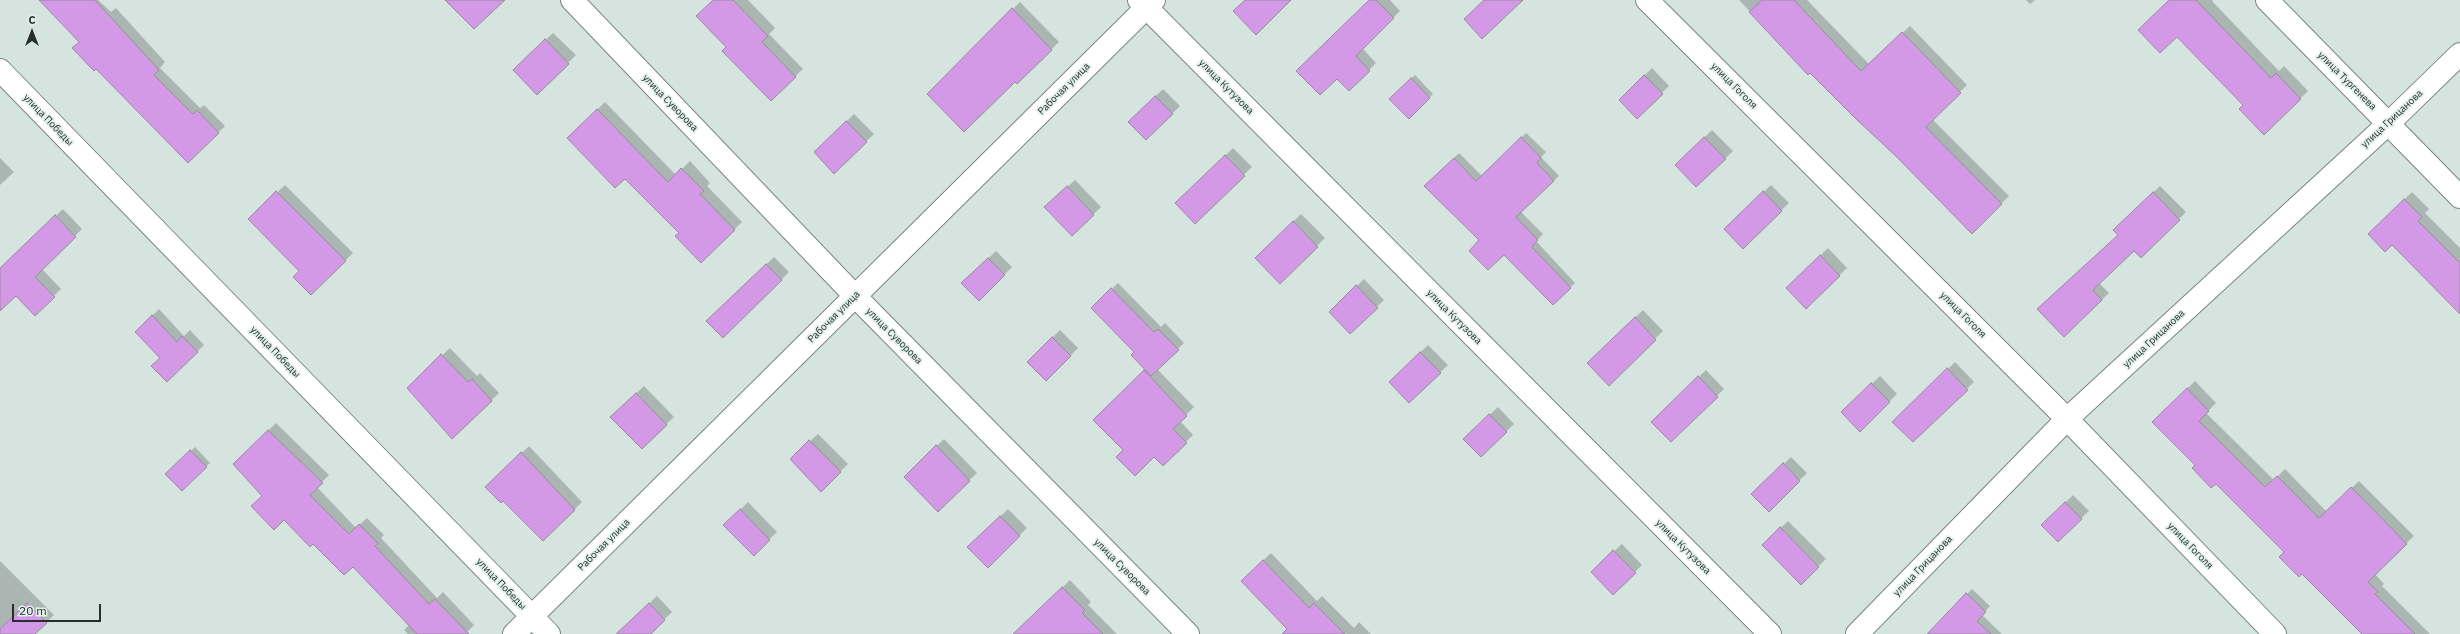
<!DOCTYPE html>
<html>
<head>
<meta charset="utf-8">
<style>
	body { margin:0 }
	#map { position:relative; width:2460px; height:634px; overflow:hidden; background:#d6e4e0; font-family:"IBM Plex Sans",sans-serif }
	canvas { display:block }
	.north { position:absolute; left:12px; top:12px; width:40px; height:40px; -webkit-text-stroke:3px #e3f1ed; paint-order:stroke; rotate:0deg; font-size:11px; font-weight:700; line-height:16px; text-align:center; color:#292e2d }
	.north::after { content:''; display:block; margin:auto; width:14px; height:18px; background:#292e2d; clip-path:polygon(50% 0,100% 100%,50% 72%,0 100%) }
	.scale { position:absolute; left:12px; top:604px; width:89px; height:18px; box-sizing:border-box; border:2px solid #292e2d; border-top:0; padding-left:5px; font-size:12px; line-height:14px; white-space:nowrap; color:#292e2d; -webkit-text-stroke:3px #e3f1ed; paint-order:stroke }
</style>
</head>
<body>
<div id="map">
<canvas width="2460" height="634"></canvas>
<div class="north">С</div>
<div class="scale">20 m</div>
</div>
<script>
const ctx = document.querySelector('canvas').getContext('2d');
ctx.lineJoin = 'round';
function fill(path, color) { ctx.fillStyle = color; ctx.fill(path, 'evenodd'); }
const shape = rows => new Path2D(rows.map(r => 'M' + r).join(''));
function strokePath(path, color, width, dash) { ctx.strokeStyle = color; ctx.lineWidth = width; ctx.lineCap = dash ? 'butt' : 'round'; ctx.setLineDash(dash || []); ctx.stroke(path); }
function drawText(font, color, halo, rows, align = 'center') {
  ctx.font = font + ' "IBM Plex Sans",sans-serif'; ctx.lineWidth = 3.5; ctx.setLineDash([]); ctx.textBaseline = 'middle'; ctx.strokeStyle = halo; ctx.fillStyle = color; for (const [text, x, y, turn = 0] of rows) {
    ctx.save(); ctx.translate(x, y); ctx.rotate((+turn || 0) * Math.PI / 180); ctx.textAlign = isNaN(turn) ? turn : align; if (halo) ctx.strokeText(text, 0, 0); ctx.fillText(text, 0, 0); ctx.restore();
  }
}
const shadow = shape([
	[45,0,98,0,111,12,116,8,165,62,160,68,200,108,204,105,225,126,188,161],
	[714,0,748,0,775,28,769,34,803,69,771,100,727,47],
	[1370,0,1390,0,1400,11,1362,48,1376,63,1349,90,1337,77],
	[1739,0,1807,0,1869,64,1910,26,1967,85,1932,119,2009,196,1972,232,1810,72,1808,74],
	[2026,0,2035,0,2030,4],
	[2170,0,2213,0,2212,1,2279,71,2284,66,2308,91,2264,133],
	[1020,2,1059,42,1017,83,1015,80,928,94],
	[553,33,576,55,537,94,514,70],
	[1652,68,1669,86,1637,117,1620,100],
	[1415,75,1433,94,1409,117,1390,99],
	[1163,89,1180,106,1146,139,1129,122],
	[605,102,676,175,690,161,710,183,707,186,742,222,701,261,680,233,625,177,568,138],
	[854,114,874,134,834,172,815,152],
	[1712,130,1733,151,1696,186,1676,165],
	[1526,133,1546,152,1541,157,1559,176,1521,212,1543,234,1536,241,1575,283,1553,304,1504,253,1481,240,1425,186,1459,153,1482,176],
	[1233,148,1252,167,1195,222,1177,203],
	[0,158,14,172,0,185],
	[1075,180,1101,207,1072,235,1053,200],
	[285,185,353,253,311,294,301,271,250,219],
	[1771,185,1789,203,1743,247,1725,229],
	[2160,186,2186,212,2141,257,2134,250,2099,283,2109,293,2064,336,2119,235,2115,230],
	[2412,192,2429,209,2425,213,2460,248,2460,314,2392,244,2369,234],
	[63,209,82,229,42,269,61,289,35,315,16,295,0,310,0,270],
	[1301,214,1325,238,1280,282,1256,258],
	[1828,248,1847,268,1806,307,1787,288],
	[996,251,1012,267,979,300,963,283],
	[774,257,789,272,723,337,708,321],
	[1364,279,1384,300,1350,333,1330,312],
	[1118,283,1161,327,1165,323,1184,343,1157,369,1194,407,1180,421,1193,435,1163,464,1154,456,1125,450,1094,420,1146,370,1135,352,1092,308],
	[159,309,184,336,190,330,204,345,167,381,161,358,136,332],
	[1643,310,1663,331,1609,384,1588,363],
	[1060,330,1078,348,1046,380,1028,362],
	[1428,345,1448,365,1409,402,1390,382],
	[450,348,477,376,480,373,499,393,453,438,408,388],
	[1955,362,1974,382,1913,441,1894,422],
	[1706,370,1724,389,1671,441,1653,422],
	[1880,376,1897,394,1860,430,1843,412],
	[2195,381,2216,403,2206,413,2274,480,2285,469,2327,512,2359,481,2414,536,2375,574,2384,584,2382,586,2430,634,2368,634,2154,422],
	[644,386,674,417,642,448,612,417],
	[1498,407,1514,424,1481,456,1464,439],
	[276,423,329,475,317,487,356,528,367,518,384,535,381,538,437,598,443,592,474,625,465,634,408,634,404,630,409,625,353,565,264,495,234,464],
	[818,434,848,464,821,490,791,459],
	[944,439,977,473,938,510,905,477],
	[529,446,582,502,543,540,503,499,487,487],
	[195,447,210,463,182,490,167,474],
	[1791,457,1807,473,1769,510,1753,494],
	[2073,495,2089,511,2058,541,2043,525],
	[748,502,777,532,754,554,725,525],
	[1008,509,1027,528,988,566,969,547],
	[1788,521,1826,559,1801,583,1763,545],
	[1622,544,1642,565,1613,594,1592,572],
	[1271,553,1317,601,1322,596,1354,628,1359,622,1371,634,1293,634,1242,581],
	[0,561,54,615,34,634,0,634],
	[1070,580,1091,602,1088,605,1117,634,1031,634,1023,626],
	[1972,589,1990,606,1982,615,2002,634,1927,634],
	[657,596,672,612,649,634,634,634,626,626]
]);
const building = shape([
	[39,0,95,0,159,70,154,75,193,114,197,110,219,133,188,163,96,69,94,71,72,48,79,42,39,0],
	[445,0,505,0,474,29,445,0],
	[713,0,733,0,768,36,762,42,796,77,771,101,722,51,726,47,696,16,713,0],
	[1245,0,1291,0,1256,35,1233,11,1245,0],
	[1369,0,1376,0,1394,18,1356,56,1370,71,1349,91,1337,79,1320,95,1296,71,1369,0],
	[1484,0,1523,0,1482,39,1464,19,1484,0],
	[1762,0,1794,0,1861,71,1902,32,1961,93,1926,127,2002,204,1972,234,1896,156,1856,119,1810,73,1808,75,1749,12,1762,0],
	[2169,0,2196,0,2271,78,2276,73,2301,99,2264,135,2239,109,2243,105,2177,37,2160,53,2138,30,2169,0],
	[1012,8,1052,50,1017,84,1015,82,964,132,927,94,1012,8],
	[545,39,569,64,537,95,513,70,545,39],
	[1644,75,1663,94,1637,119,1619,100,1644,75],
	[1411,78,1430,98,1409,119,1389,99,1411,78],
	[1155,96,1173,114,1146,140,1128,122,1155,96],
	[597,109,668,182,681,168,704,191,700,194,735,230,701,263,675,236,679,233,625,179,615,188,567,138,597,109],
	[846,121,867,142,834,174,814,152,846,121],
	[1521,137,1541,158,1537,163,1554,181,1516,217,1538,240,1532,247,1571,288,1553,305,1504,255,1488,270,1469,251,1479,240,1424,186,1454,158,1476,181,1521,137],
	[1704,137,1726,159,1696,187,1675,165,1704,137],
	[1225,155,1245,176,1195,224,1175,203,1225,155],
	[1067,186,1094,215,1072,236,1044,207,1067,186],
	[276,191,346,261,311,295,293,277,299,271,248,219,276,191],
	[1763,191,1782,211,1743,249,1724,229,1763,191],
	[2153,192,2180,220,2141,258,2134,251,2093,290,2102,300,2064,337,2037,309,2118,235,2113,230,2153,192],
	[2404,199,2422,217,2418,221,2460,263,2460,314,2392,245,2385,252,2368,234,2404,199],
	[55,215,76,237,35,277,55,297,35,316,16,296,0,311,0,268,55,215],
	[1293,221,1318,247,1280,284,1255,258,1293,221],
	[1820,255,1840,276,1806,309,1786,288,1820,255],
	[988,258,1005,275,979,301,961,283,988,258],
	[766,264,782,280,723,338,706,321,766,264],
	[1356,285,1378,308,1350,334,1329,312,1356,285],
	[1111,288,1154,332,1158,329,1179,350,1151,376,1131,355,1134,352,1091,308,1111,288],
	[152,315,177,342,182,336,198,352,167,382,151,366,160,358,135,332,152,315],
	[1635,317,1656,340,1609,386,1587,363,1635,317],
	[1052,337,1071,356,1046,381,1027,362,1052,337],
	[1420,352,1441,373,1409,403,1389,382,1420,352],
	[441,354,468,382,472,379,492,401,452,439,407,388,441,354],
	[1947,368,1968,390,1913,442,1892,422,1947,368],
	[1144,370,1187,416,1173,429,1187,443,1163,466,1154,457,1135,476,1116,457,1123,450,1093,420,1144,370],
	[1698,376,1718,397,1671,442,1651,422,1698,376],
	[1871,383,1890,402,1860,432,1841,412,1871,383],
	[2187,388,2209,411,2199,421,2265,487,2277,476,2319,518,2351,487,2407,544,2368,582,2378,592,2375,594,2415,634,2362,634,2302,574,2299,577,2279,557,2284,552,2216,484,2211,488,2192,468,2195,465,2152,422,2187,388],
	[636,393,667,425,642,449,610,417,636,393],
	[1489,414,1507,432,1481,457,1463,439,1489,414],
	[268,430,323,483,310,495,349,534,359,524,378,543,375,546,429,604,435,599,469,634,417,634,353,567,344,575,313,544,310,547,284,520,274,530,251,506,262,496,233,464,268,430],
	[809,440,841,472,821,492,790,459,809,440],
	[936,445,970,481,938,512,904,477,936,445],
	[190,450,207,467,182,491,165,474,190,450],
	[521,452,575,510,543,541,503,501,501,503,485,487,521,452],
	[1783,463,1800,481,1769,512,1751,494,1783,463],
	[2065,502,2082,519,2058,542,2041,525,2065,502],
	[740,509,770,540,754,556,723,525,740,509],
	[1000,516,1020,536,988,568,967,547,1000,516],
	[1780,527,1819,567,1801,585,1762,545,1780,527],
	[1613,550,1636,573,1613,595,1591,572,1613,550],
	[1263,560,1309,608,1314,603,1345,634,1282,634,1287,629,1241,581,1263,560],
	[1062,587,1085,610,1082,613,1103,634,1013,634,1062,587],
	[1966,593,1986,612,1977,621,1991,634,1927,634,1966,593],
	[27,603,47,623,35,634,0,634,0,629,27,603],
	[649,603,665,620,651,634,616,634,649,603]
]);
const street = shape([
	[572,0,855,296,1188,634],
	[1139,0,1770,634],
	[2267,0,2460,197],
	[0,70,549,634],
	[1857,634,2067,419,2389,123,2460,54]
]);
const secondary = shape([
	[1647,0,2067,419,2275,634],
	[514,634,1154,0]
]);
const streetNames = [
	["улица Тургенева",2347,81,45],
	["улица Гоголя",1734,86,45],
	["улица Кутузова",1226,87,45],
	["Рабочая улица",1064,89,-45],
	["улица Суворова",670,103,46],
	["улица Грицанова",2392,119,-43],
	["улица Победы",48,120,46],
	["улица Гоголя",1963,315,45],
	["Рабочая улица",834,317,-45],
	["улица Кутузова",1454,317,45],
	["улица Суворова",894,336,45],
	["улица Грицанова",2154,339,-43],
	["улица Победы",275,352,46],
	["Рабочая улица",604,545,-45],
	["улица Гоголя",2190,546,46],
	["улица Кутузова",1683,547,45],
	["улица Грицанова",1923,566,-46],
	["улица Суворова",1122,567,45],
	["улица Победы",501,584,46]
];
fill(shadow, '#0003');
fill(building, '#d399e7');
strokePath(building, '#958e98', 1);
strokePath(street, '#798682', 24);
strokePath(secondary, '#798682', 24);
strokePath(street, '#fff', 22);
strokePath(secondary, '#fff', 22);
drawText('10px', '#292e2d', '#e3f1ed', streetNames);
</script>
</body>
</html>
